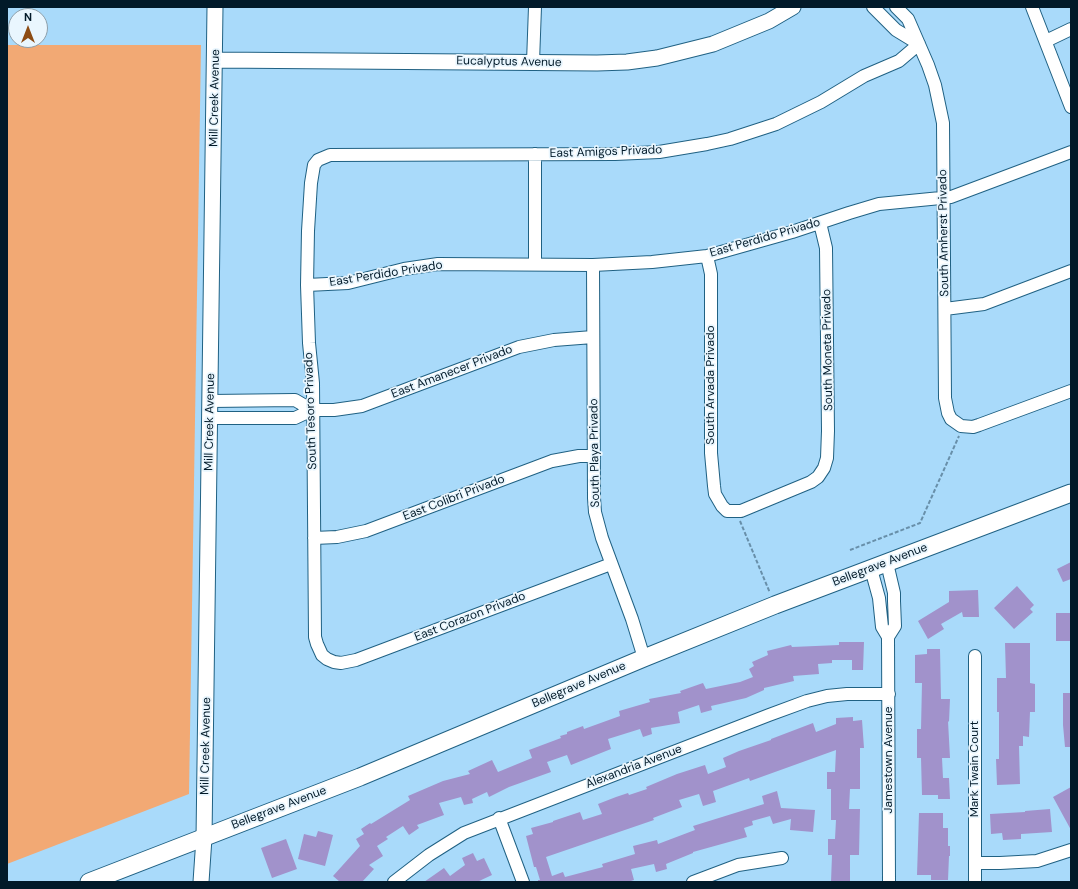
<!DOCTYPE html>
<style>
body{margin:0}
#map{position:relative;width:1078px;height:889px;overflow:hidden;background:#a9dafa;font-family:"DM Sans",sans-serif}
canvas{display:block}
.frame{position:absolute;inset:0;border:8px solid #021a29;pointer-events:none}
.north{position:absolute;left:8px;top:8px;width:40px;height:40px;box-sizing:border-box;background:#e9f6fe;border:1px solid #8d9ea9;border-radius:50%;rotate:0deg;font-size:11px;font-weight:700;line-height:16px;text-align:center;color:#021a29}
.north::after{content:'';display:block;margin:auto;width:14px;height:18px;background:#8c4c14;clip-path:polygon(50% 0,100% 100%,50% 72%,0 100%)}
</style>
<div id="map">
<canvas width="1078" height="889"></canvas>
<div class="frame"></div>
<div class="north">N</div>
</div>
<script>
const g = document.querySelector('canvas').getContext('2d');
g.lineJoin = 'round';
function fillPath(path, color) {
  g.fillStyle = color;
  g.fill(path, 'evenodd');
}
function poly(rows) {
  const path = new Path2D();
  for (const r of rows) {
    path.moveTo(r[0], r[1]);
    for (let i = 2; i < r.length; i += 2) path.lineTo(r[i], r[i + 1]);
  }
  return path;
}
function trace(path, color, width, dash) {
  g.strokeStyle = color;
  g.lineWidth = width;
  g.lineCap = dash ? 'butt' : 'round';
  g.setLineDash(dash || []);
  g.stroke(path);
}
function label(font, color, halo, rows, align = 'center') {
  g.font = font + ' "DM Sans",sans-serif';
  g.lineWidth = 3.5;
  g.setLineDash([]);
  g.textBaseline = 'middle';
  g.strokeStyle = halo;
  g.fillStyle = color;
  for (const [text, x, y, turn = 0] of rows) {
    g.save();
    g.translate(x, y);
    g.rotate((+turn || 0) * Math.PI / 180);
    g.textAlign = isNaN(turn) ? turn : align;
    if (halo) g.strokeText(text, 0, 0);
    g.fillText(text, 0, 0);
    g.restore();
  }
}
const green = poly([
 [7,45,201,45,189,794,7,864]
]);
const building = poly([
 [1071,562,1071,579,1063,582,1057,569],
 [1017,586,1034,605,1030,609,1033,612,1014,629,994,608],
 [978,590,979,617,963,617,962,612,941,624,944,629,928,639,918,621,949,602,949,591],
 [1056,613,1071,613,1071,641,1056,641],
 [839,642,864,642,863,670,852,670,852,660,832,660,832,663,818,664,819,674,793,676,794,681,764,688,764,690,746,698,711,706,712,710,701,713,699,705,678,712,680,723,651,728,652,734,643,737,640,729,608,739,611,749,571,765,567,755,547,762,551,772,509,787,489,797,487,792,472,799,473,803,464,805,461,797,439,803,444,815,417,825,419,828,409,835,403,826,386,837,388,839,377,846,383,856,369,865,374,869,362,882,340,882,333,876,360,846,356,839,364,834,361,829,370,823,371,824,410,800,408,796,443,781,470,774,468,771,492,760,498,772,532,758,529,750,561,738,560,736,567,734,567,732,583,726,584,729,620,716,619,711,650,702,649,699,681,693,680,691,703,683,706,689,740,682,753,677,749,669,754,666,752,662,768,655,767,651,791,645,792,647,839,645],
 [1005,643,1030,643,1030,683,1035,684,1035,712,1030,712,1029,737,1023,736,1023,746,1019,746,1020,784,997,785,996,759,999,759,999,712,997,712,997,678,1006,678],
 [927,649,940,649,941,699,950,699,949,722,948,721,950,758,942,758,943,778,949,778,950,799,938,799,938,795,922,795,921,758,917,758,917,729,921,729,922,683,915,683,915,655,927,654],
 [1063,693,1071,693,1071,747,1065,747,1063,725],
 [853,717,853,721,862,720,864,748,860,748,860,789,850,789,849,809,860,809,859,855,850,855,850,882,831,882,832,855,828,855,828,839,835,839,836,820,831,820,831,789,827,789,827,772,835,772,836,750,750,781,749,778,713,791,716,802,703,806,699,794,679,800,682,807,653,818,654,820,546,857,552,876,563,872,565,877,603,867,602,864,635,854,633,846,657,840,658,844,695,830,693,826,764,804,762,796,777,791,781,808,815,810,813,832,790,830,791,819,773,824,770,816,752,821,753,825,744,828,747,837,693,852,693,853,666,864,667,869,656,872,654,864,631,869,634,880,628,882,538,882,538,880,540,880,536,867,534,867,526,836,533,834,531,828,553,822,553,821,580,812,583,820,602,814,598,804,616,797,628,793,629,795,647,789,646,787,677,774,705,765,708,774,726,767,723,758,739,751,771,740,771,739,813,723,816,732,836,724,836,718],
 [1071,787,1071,830,1053,797],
 [1050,809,1052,832,1021,834,1021,839,1003,840,1002,833,991,834,990,814,1025,812,1025,811],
 [919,813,943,813,943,828,948,828,948,846,950,846,950,856,949,856,948,880,931,880,931,875,917,875],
 [318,831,333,835,325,866,298,859,304,834,316,837],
 [286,839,297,869,272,878,261,848],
 [473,853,477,861,484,858,492,875,477,882,424,882,444,868,450,876,465,865,462,858]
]);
const path = poly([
 [740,521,770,593],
 [850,550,920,523,959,436]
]);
const minor = poly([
 [873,7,896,30,919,44],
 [896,7,908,19,928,65,935,85,943,123,945,398,948,413,951,419,961,426,973,427,979,425,1071,391],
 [1032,7,1071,107],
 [1046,41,1071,29],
 [533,62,535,7],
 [707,256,711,274,711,453,714,486,715,494,722,506,727,511,741,511,811,482,818,477,824,468,827,458,828,431,826,248,820,223],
 [535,264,535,154],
 [593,265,594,498,595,512,602,538,632,619,644,658],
 [307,285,348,283,404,269,438,264,593,265,652,262,707,256,792,232,849,213,879,204,951,197,1071,152],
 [945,309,984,304,1071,271],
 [312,410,334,410,362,406,519,347,554,340,593,337],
 [210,418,295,418,312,410,295,400,211,401],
 [314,538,337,537,366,531,552,461,579,456,594,456],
 [887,563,894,593,894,601,895,626,888,637],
 [611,564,356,660,341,663,334,662,327,659,322,655,317,644,315,637,313,383,309,343,307,285,308,231,311,183,314,165,318,160,330,155,615,154,659,152,707,144,730,139,776,124,821,102,864,76,899,61,919,44],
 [871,569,879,598,882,627,888,637,889,882],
 [975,656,975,882],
 [499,818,523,882],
 [975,863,1000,863,1037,861,1071,850],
 [394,882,429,855,464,833,769,715,807,701,827,696,847,694,889,694],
 [693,882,738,865,782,858]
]);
const tertiary = poly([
 [215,60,597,63,627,62,657,58,713,44,769,21,793,7],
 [201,882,204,838,215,7]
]);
const secondary = poly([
 [89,882,360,777,644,658,775,605,1071,493]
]);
const streetNames = [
 ["Eucalyptus Avenue",509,62,1],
 ["Mill Creek Avenue",215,98,-89],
 ["East Amigos Privado",606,152,-2],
 ["South Amherst Privado",944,233,-91],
 ["East Perdido Privado",765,238,-16],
 ["East Perdido Privado",386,274,-9],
 ["South Moneta Privado",828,350,-91],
 ["East Amanecer Privado",452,372,-21],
 ["South Arvada Privado",711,385,-90],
 ["South Tesoro Privado",311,411,-92],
 ["Mill Creek Avenue",210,422,-89],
 ["South Playa Privado",595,453,-91],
 ["East Colibri Privado",454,498,-21],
 ["Bellegrave Avenue",880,565,-21],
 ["East Corazon Privado",470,617,-21],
 ["Bellegrave Avenue",579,685,-23],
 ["Mill Creek Avenue",206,746,-89],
 ["Jamestown Avenue",889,760,-90],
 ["Alexandria Avenue",634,767,-21],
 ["Mark Twain Court",975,769,-90],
 ["Bellegrave Avenue",279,808,-21]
];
fillPath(green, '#f2a974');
fillPath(building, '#a192cb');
trace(minor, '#206183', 14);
trace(tertiary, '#206183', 17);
trace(secondary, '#206183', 19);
trace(path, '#688fa9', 2, [4, 2]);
trace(minor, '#fff', 12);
trace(tertiary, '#fff', 15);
trace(secondary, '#fff', 17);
label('12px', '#021a29', '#e9f6fe', streetNames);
</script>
